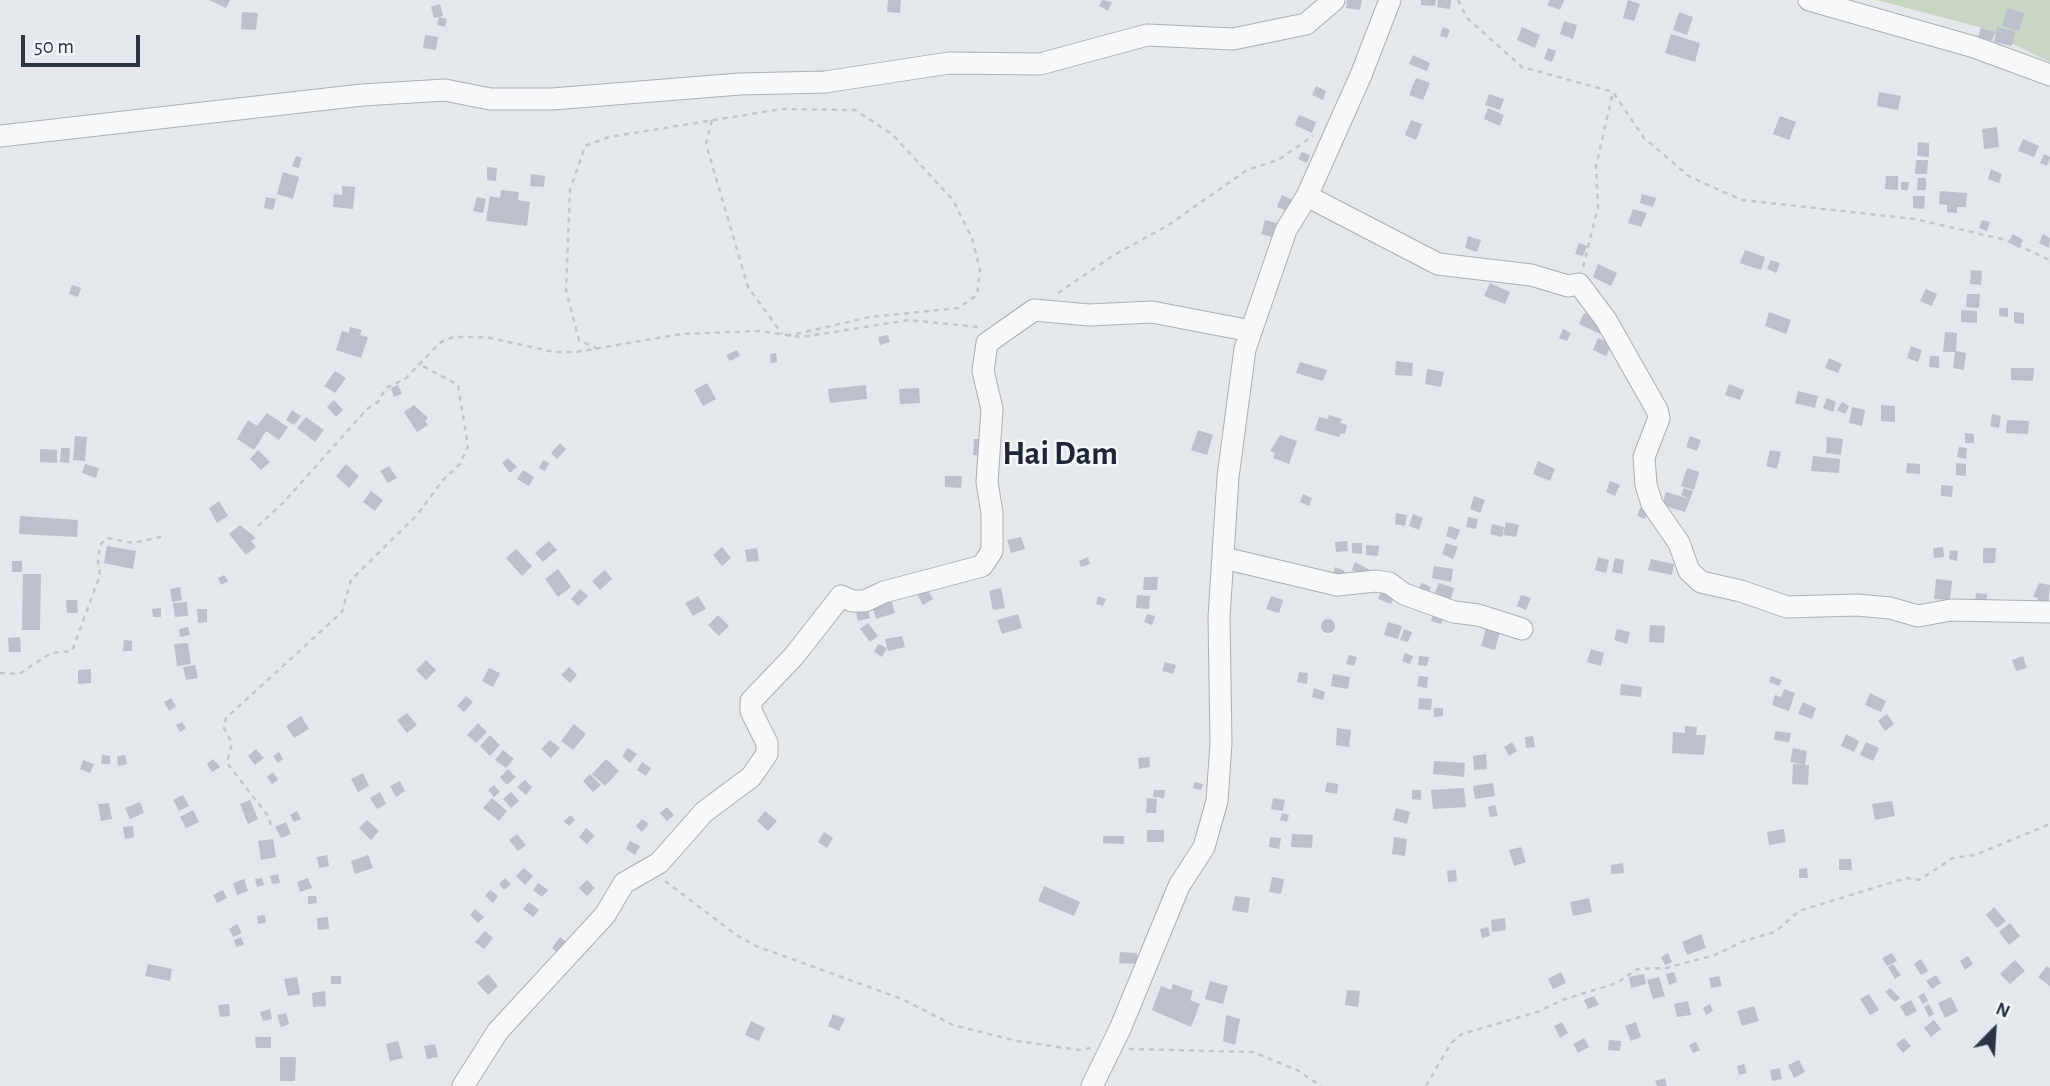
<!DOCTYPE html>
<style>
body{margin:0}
#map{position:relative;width:2050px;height:1086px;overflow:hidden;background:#e4e7ec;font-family:"Alegreya Sans",sans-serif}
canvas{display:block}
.north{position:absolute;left:1959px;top:995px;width:70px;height:70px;-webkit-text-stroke:5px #f4f6f9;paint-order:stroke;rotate:24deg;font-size:19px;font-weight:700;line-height:28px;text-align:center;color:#2b3445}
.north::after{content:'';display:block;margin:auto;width:24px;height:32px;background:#2b3445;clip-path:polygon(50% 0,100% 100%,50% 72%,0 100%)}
.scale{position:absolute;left:21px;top:35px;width:119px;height:32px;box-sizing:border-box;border:4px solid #2b3445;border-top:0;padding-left:9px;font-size:21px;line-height:24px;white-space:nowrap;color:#2b3445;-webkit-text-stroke:5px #f4f6f9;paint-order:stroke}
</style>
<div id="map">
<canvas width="2050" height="1086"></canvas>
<div class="north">N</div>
<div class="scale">50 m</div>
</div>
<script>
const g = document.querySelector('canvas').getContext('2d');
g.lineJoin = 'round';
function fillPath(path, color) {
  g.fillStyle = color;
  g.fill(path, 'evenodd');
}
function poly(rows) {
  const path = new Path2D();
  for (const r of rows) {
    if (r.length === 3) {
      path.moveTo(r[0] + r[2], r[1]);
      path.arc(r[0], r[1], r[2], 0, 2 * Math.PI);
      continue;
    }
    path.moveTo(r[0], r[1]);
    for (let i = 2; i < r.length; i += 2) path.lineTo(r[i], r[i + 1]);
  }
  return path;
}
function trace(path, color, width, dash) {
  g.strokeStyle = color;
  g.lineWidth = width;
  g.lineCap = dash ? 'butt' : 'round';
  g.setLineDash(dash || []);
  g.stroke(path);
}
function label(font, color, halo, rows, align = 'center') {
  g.font = font + ' "Alegreya Sans",sans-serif';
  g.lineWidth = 5;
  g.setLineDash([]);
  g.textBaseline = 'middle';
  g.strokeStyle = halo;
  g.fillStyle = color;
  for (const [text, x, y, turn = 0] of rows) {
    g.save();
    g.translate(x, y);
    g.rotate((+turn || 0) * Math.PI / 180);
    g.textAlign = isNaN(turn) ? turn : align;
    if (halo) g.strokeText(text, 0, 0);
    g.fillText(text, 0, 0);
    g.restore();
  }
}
const green = poly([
 [1877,0,2050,0,2050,62,1979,27]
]);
const building = poly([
 [209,0,230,0,226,8],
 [888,0,901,0,900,13,887,12],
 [1102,0,1112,2,1108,11,1099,6],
 [1347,0,1362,0,1360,10,1346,8],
 [1421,0,1436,0,1435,6,1421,5],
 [1438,0,1451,0,1450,9,1437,7],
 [1550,0,1564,0,1560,10,1547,5],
 [1628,0,1640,4,1634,21,1623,18],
 [440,4,443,16,439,17,447,19,445,27,437,25,439,17,434,18,431,7],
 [2007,8,2024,13,2019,31,2002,26],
 [242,12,258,13,256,30,241,29],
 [1679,12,1693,17,1687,35,1673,30],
 [1564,21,1577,25,1573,39,1560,34],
 [1443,27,1450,30,1447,38,1440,36],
 [1522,27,1540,35,1535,48,1517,40],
 [1997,27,2015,31,2012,46,1994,42],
 [1981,28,1995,32,1992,41,1978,37],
 [1671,34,1700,43,1695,62,1665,53],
 [425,35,438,37,436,50,423,48],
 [1548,48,1556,51,1552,62,1544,59],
 [1413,55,1430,63,1427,71,1409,64],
 [1416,78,1430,83,1423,100,1409,95],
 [1316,86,1326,91,1323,100,1312,95],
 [1879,92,1901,96,1898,110,1877,106],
 [1489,94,1504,99,1500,110,1485,105],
 [1488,108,1504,115,1500,126,1484,119],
 [1299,115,1316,122,1312,133,1295,125],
 [1780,116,1796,122,1789,140,1773,134],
 [1411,120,1422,124,1416,140,1405,135],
 [1997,127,1999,147,1984,149,1982,129],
 [2023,139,2039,146,2034,157,2018,151],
 [1918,142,1929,143,1929,157,1917,156],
 [1302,152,1310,155,1307,163,1298,159],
 [2044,154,2050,157,2047,166,2040,163],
 [296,156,302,158,299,168,292,166],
 [1916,160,1928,160,1927,174,1915,174],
 [487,167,497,168,496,181,487,180],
 [1991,169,2002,174,1999,183,1988,179],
 [283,172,299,177,293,199,277,194],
 [531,174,545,176,544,187,530,186],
 [1886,176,1898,176,1898,190,1885,189],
 [1918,178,1926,178,1926,190,1917,190],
 [1901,182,1909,182,1908,190,1901,190],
 [342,186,355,187,353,209,333,207,334,194,342,195],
 [501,190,519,192,518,200,530,202,527,226,486,221,490,196,500,198],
 [1940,191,1967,193,1966,207,1957,207,1957,213,1947,212,1947,205,1939,204],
 [1642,194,1656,198,1653,207,1640,203],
 [1282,195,1295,201,1290,212,1277,207],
 [1913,196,1925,196,1924,209,1913,208],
 [266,197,276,199,273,210,264,208],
 [477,197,486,199,483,213,473,211],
 [1633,209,1647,213,1641,227,1628,223],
 [1265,220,1280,224,1276,238,1261,234],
 [1982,220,1990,222,1987,231,1979,228],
 [2013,234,2023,240,2019,248,2008,242],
 [2043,234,2050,238,2049,248,2039,243],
 [1468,236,1481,240,1477,252,1465,248],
 [1579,243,1587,246,1583,256,1575,254],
 [1745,250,1765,257,1761,270,1740,263],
 [1771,260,1780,263,1776,273,1767,269],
 [1598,264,1617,273,1611,286,1593,277],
 [1971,270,1982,271,1981,285,1970,284],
 [1490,283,1510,292,1505,304,1484,296],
 [72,285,81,288,78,297,69,294],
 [1926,289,1937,294,1932,306,1920,301],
 [1967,294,1980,294,1979,308,1966,307],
 [1999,308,2008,308,2008,317,1999,316],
 [1961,310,1977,311,1977,323,1961,322],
 [1769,312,1791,320,1786,334,1765,326],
 [2014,312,2024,313,2024,324,2014,323],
 [1584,313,1605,323,1600,334,1579,324],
 [350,327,362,330,360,335,368,337,361,358,336,350,342,331,349,333],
 [1563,329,1571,333,1567,341,1559,338],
 [1945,332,1957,333,1956,351,1966,353,1964,370,1953,368,1955,352,1943,352],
 [888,335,890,342,880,345,878,337],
 [1598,338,1612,344,1606,356,1593,350],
 [1911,346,1922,350,1918,362,1907,358],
 [737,350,740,356,730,361,726,355],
 [776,353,777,362,771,363,770,354],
 [1930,356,1939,356,1939,368,1929,367],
 [1829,358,1842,364,1838,373,1825,368],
 [1396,361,1413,363,1412,376,1395,375],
 [1300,362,1327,370,1323,381,1296,373],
 [2011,368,2034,368,2033,381,2011,380],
 [1427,369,1444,372,1441,387,1425,384],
 [335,371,346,378,335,393,324,386],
 [707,383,716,399,703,406,694,390],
 [1729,384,1744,390,1740,400,1725,395],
 [398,385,402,394,394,397,391,388],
 [866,385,867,399,830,403,828,389],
 [919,388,920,403,900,404,899,389],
 [1798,391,1818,396,1815,408,1795,403],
 [1827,398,1836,402,1833,412,1823,408],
 [334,400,343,410,336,417,327,407],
 [1842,402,1849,406,1845,414,1837,410],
 [414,405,428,418,425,421,428,425,417,432,404,412],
 [1881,405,1895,406,1895,422,1881,421],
 [1852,407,1865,410,1862,426,1849,423],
 [292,410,301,416,294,425,286,420],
 [267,413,288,427,279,440,266,431,254,450,237,439,248,420,257,426],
 [1992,414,2001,416,1999,428,1990,426],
 [1329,415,1342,419,1340,423,1347,425,1345,434,1341,433,1339,437,1315,430,1319,417,1328,419],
 [306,417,324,430,315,442,297,428],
 [2007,420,2029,421,2028,434,2006,433],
 [1198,430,1213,435,1207,455,1191,450],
 [1965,433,1974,434,1974,443,1965,443],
 [1280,435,1297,441,1289,464,1273,458,1275,453,1270,451],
 [75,436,87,437,85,461,73,460],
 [1690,436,1701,440,1697,451,1686,447],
 [1827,437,1843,439,1841,455,1826,453],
 [974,439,987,439,986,456,973,455],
 [560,443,566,449,557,459,551,453],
 [1959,447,1967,448,1966,459,1957,457],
 [61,448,70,448,69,463,60,462],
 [40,449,57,450,57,463,40,462],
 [258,450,270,462,261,470,250,459],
 [1770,450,1781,452,1777,469,1766,466],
 [1813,456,1840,459,1839,473,1811,471],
 [508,458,517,467,510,473,502,463],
 [543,460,549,463,545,471,539,468],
 [1538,461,1555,469,1550,481,1533,474],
 [1907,463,1920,464,1920,474,1906,473],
 [1956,463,1966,464,1966,476,1956,475],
 [85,464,99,468,96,478,82,473],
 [346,464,359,476,349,488,336,476],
 [389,466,397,478,388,483,380,471],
 [1687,468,1699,472,1694,490,1681,486],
 [523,470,534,477,529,486,517,479],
 [945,476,962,476,961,488,945,487],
 [1610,481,1620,485,1615,496,1606,492],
 [1941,485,1953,486,1952,497,1941,496],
 [1684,488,1693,491,1690,499,1681,495],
 [371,491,383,500,375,511,363,502],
 [1666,492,1690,499,1685,512,1662,505],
 [1303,494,1312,498,1309,506,1300,502],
 [1474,496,1485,500,1480,513,1470,509],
 [219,501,228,516,217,523,209,508],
 [1640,508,1648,511,1645,519,1637,516],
 [1396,513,1407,515,1405,526,1395,524],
 [1413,514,1423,518,1419,530,1409,526],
 [20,516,78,520,77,537,19,534],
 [1468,517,1478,519,1476,529,1466,527],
 [1506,522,1519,525,1516,537,1503,535],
 [1492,524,1504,527,1502,537,1490,534],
 [240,525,256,538,251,541,256,547,246,555,229,534],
 [1449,526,1460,530,1456,540,1446,536],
 [1021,537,1025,549,1011,553,1007,540],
 [549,541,557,550,543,562,535,553],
 [1347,541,1348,551,1336,552,1335,542],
 [1352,543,1362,543,1362,554,1352,553],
 [1446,543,1458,547,1453,559,1442,554],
 [1366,545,1379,546,1378,556,1366,555],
 [107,546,136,551,133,569,104,563],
 [722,547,731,558,722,566,713,555],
 [1943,547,1944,557,1934,558,1933,548],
 [757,548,759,561,747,562,745,550],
 [1983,548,1996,548,1995,563,1983,563],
 [516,549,532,566,522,576,506,558],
 [1950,550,1958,551,1957,561,1949,559],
 [1088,557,1090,564,1081,567,1079,561],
 [1598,557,1609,560,1606,573,1595,570],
 [1615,558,1624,560,1622,574,1612,572],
 [1651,559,1674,564,1672,575,1648,570],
 [12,561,22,561,22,572,12,572],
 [1355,562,1370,570,1365,577,1352,570],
 [1434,566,1453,569,1451,582,1432,578],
 [1335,567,1345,571,1341,580,1332,577],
 [558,569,571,587,558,597,545,579],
 [605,570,612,579,600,590,592,581],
 [23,574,41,574,40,630,22,630],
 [224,575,228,581,221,585,218,578],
 [1144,577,1158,577,1157,590,1143,590],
 [1936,579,1952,581,1950,600,1934,599],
 [1421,583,1431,587,1428,597,1418,593],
 [1439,583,1454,588,1450,601,1434,595],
 [2039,583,2050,585,2048,606,2037,604,2038,598,2033,597],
 [1383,585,1397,591,1391,604,1378,599],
 [180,587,182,600,172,602,170,589],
 [1001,588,1005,608,993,610,989,591],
 [580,589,588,596,578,606,571,599],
 [927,589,933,599,923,605,917,594],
 [1976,593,1987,594,1986,604,1975,603],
 [1137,595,1150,596,1149,609,1136,608],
 [1521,595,1531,598,1526,610,1517,606],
 [698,596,706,609,693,616,685,603],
 [1098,596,1106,599,1103,606,1096,604],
 [1271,596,1283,600,1279,613,1266,609],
 [891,599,895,613,876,619,872,604],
 [66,600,77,600,78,613,67,613],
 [187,602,188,616,175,617,173,603],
 [867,604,870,618,858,621,855,607],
 [161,608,161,617,153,617,152,609],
 [197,609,207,609,207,622,198,623],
 [1434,612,1444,616,1441,624,1431,621],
 [1018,614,1022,628,1002,634,997,620],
 [1147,614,1155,616,1152,625,1144,622],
 [718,615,729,626,719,636,708,625],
 [1328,626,7],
 [1388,622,1402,626,1398,639,1384,635],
 [868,623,878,636,870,642,860,629],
 [1487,624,1501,628,1495,650,1481,646],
 [1650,625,1665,626,1664,643,1649,642],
 [188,627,190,635,180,637,179,629],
 [1404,629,1412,632,1408,642,1400,640],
 [1617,629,1630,632,1627,644,1614,640],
 [902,636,905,647,888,651,885,639],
 [20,637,21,652,9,652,8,638],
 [124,640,132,641,132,651,123,651],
 [188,643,191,664,177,666,174,644],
 [878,644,887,648,882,657,874,652],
 [1591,649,1604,653,1601,666,1587,662],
 [1405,653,1413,656,1410,664,1402,661],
 [1349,655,1357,657,1354,666,1346,664],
 [1419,656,1429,657,1427,666,1418,665],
 [2023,656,2027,668,2016,671,2012,660],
 [426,660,436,670,426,680,416,670],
 [1165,662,1176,665,1173,674,1162,671],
 [195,665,198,678,186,680,183,667],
 [569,667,577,675,570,683,561,675],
 [489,668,500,673,493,687,482,681],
 [91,669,91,683,78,684,78,670],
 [1299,672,1308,673,1307,684,1297,682],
 [1333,674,1350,677,1348,689,1331,686],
 [1419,676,1428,677,1427,688,1417,686],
 [1771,676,1782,680,1779,686,1769,682],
 [1621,684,1642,687,1641,697,1620,695],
 [1314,688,1325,692,1323,700,1312,697],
 [1784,689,1795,693,1789,711,1772,705,1775,695,1781,697],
 [1870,693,1886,701,1881,712,1865,705],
 [466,696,473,702,464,712,457,706],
 [171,698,176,706,169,711,164,702],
 [1419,698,1432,699,1431,710,1418,709],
 [1803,702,1816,708,1812,719,1798,714],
 [1434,708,1443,708,1443,716,1434,717],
 [407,713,417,725,407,733,397,720],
 [1887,714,1894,724,1885,731,1878,721],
 [301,716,309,729,294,738,286,726],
 [182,722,186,728,180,732,176,725],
 [478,723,487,732,476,743,467,735],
 [574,724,586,734,573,750,561,741],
 [1685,726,1697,727,1696,735,1706,735,1704,755,1672,753,1673,732,1685,733],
 [1337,728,1351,730,1349,747,1336,745],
 [1775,731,1791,733,1789,742,1774,740],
 [1846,734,1859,741,1854,752,1841,746],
 [490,735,500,745,490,756,480,746],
 [1533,736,1535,747,1526,748,1525,737],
 [550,740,560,748,551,758,541,749],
 [1512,742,1517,751,1509,756,1504,747],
 [1866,742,1879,748,1873,761,1860,755],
 [628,748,637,754,630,763,622,756],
 [1793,748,1807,751,1805,765,1790,762],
 [256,749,264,758,255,765,248,756],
 [503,750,514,759,506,768,495,760],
 [279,752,283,759,278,763,273,756],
 [1486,754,1487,769,1474,770,1473,756],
 [102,755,110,756,110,764,101,764],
 [125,755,127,764,118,766,117,756],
 [1149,757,1150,767,1139,769,1138,758],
 [213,759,220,767,212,772,207,764],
 [606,759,619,771,605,786,592,774],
 [83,760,94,764,90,773,80,769],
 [1434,761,1465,763,1464,777,1433,774],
 [642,762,651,768,646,776,637,770],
 [1793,764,1809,765,1808,785,1792,784],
 [508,769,516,777,507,785,500,777],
 [273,772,278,780,272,784,267,777],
 [363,773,369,786,358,792,351,779],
 [590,774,601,785,593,792,583,781],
 [525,780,532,787,526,795,517,787],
 [400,781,405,791,396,797,390,786],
 [1195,782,1203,784,1201,790,1193,788],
 [1327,782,1338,784,1337,794,1325,792],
 [1493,783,1495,796,1475,799,1473,786],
 [494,785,500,792,494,797,488,790],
 [1464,788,1466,807,1433,809,1431,790],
 [1154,790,1165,790,1164,798,1153,797],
 [1412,790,1421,790,1421,800,1412,799],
 [380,792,386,804,377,809,370,798],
 [511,792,519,801,511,808,503,799],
 [183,795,189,806,179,811,173,800],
 [492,798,507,811,499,821,483,808],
 [1147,798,1157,799,1156,813,1146,813],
 [1273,798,1285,800,1283,811,1271,809],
 [250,800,258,819,248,824,240,804],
 [1892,801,1895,816,1875,820,1872,804],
 [140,802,144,813,130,819,125,808],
 [109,803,112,819,101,821,98,804],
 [1495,805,1498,816,1490,817,1488,807],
 [667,807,674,815,667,821,660,813],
 [1396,808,1410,812,1407,824,1393,820],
 [193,810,199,822,186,828,180,817],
 [297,811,301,819,294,822,290,815],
 [765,811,777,821,768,831,757,821],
 [1282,813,1289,815,1287,822,1280,820],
 [571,815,575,820,569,826,564,821],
 [642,819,649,824,642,832,636,826],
 [367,820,379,831,371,840,359,828],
 [286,822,291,834,281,838,275,827],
 [133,826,134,837,125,839,123,827],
 [586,828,595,836,587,844,579,837],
 [1784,829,1786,842,1769,845,1767,832],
 [1147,830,1164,830,1164,842,1147,842],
 [824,832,833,838,827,848,818,842],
 [517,834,526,845,518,851,509,840],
 [1292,834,1313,835,1312,848,1291,847],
 [1103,836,1124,836,1124,844,1103,843],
 [1270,837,1281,838,1279,849,1269,847],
 [1394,837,1407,839,1405,856,1392,854],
 [273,839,276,857,261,860,258,841],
 [630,841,640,846,635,855,626,849],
 [1521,847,1526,862,1514,866,1509,850],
 [327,855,329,866,319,868,317,857],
 [368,855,373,868,355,874,351,861],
 [1839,859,1851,859,1852,870,1839,870],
 [1623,863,1624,873,1611,874,1611,865],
 [524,868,533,876,525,885,516,876],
 [1807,868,1808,878,1799,878,1799,869],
 [1456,870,1457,881,1448,882,1447,871],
 [278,874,280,883,272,884,270,876],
 [1272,877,1284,879,1281,894,1269,892],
 [262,878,264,885,257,887,255,879],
 [308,878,312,888,300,892,297,882],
 [505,878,511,884,504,890,499,884],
 [244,879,248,891,237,895,233,883],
 [587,880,595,888,587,896,579,888],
 [538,883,548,890,542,897,533,890],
 [1044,886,1080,902,1074,916,1038,901],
 [223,890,227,898,217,903,213,895],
 [490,890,498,896,493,903,485,896],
 [308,896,316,896,317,903,308,904],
 [1235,896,1250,898,1248,913,1232,910],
 [1589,898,1592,912,1573,916,1570,902],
 [529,902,539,910,533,917,523,909],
 [1994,907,2006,921,1997,928,1986,915],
 [475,909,484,917,478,923,470,915],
 [265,915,266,923,258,924,257,916],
 [328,917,329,929,318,930,317,918],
 [1505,918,1506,930,1492,932,1491,920],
 [2010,923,2020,936,2009,945,1999,932],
 [237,924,242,933,233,937,229,929],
 [1488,927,1490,936,1482,938,1480,929],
 [485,931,493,938,484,949,475,942],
 [1701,934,1706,948,1687,955,1682,942],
 [241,937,244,945,236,947,234,940],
 [560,937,570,945,562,956,552,948],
 [1120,952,1137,953,1137,964,1119,963],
 [1668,953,1672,962,1665,965,1661,957],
 [1892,953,1897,961,1887,966,1882,958],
 [1968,956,1973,964,1965,970,1960,961],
 [1921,959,1928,971,1921,975,1914,964],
 [2015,960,2025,971,2010,984,2000,974],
 [148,964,172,969,170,981,145,976],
 [1893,964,1901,975,1895,979,1888,967],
 [2047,966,2050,968,2050,986,2038,977],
 [1561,972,1566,983,1553,989,1548,979],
 [1674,972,1677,982,1669,985,1666,974],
 [488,974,498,986,488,995,477,983],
 [1644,974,1646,984,1631,988,1629,977],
 [1936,975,1941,983,1932,989,1926,981],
 [331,976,341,976,341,984,331,984],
 [1719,976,1722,986,1711,988,1709,978],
 [297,977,300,994,288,996,284,979],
 [1659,977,1665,996,1653,999,1647,980],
 [1210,981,1228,986,1223,1004,1205,999],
 [1173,984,1193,991,1190,1000,1200,1004,1191,1027,1152,1010,1161,986,1171,990],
 [1890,988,1900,998,1895,1002,1885,992],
 [1347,990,1360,991,1358,1007,1345,1005],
 [325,991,326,1006,313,1007,312,993],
 [1924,993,1928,1001,1923,1004,1918,996],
 [1869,994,1879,1010,1870,1015,1860,999],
 [1594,996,1599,1005,1588,1009,1584,1000],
 [1951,997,1958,1011,1945,1018,1938,1003],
 [1911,1000,1917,1011,1906,1017,1900,1006],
 [1688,1001,1691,1015,1677,1017,1674,1004],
 [229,1004,230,1016,220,1017,218,1005],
 [1710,1004,1713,1011,1706,1015,1703,1008],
 [1929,1004,1934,1014,1929,1017,1924,1007],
 [1754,1006,1759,1021,1742,1026,1737,1011],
 [270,1009,272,1019,263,1021,260,1012],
 [286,1013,289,1024,281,1027,277,1015],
 [833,1014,845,1019,839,1031,828,1026],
 [1226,1015,1240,1019,1235,1045,1223,1041],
 [1934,1020,1941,1029,1931,1037,1924,1028],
 [751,1021,765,1028,759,1041,745,1035],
 [1562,1022,1568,1033,1560,1038,1554,1026],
 [1636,1022,1641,1037,1631,1041,1625,1026],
 [255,1037,271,1037,271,1048,256,1048],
 [1584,1038,1589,1047,1578,1053,1573,1044],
 [1904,1038,1911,1046,1903,1053,1896,1044],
 [1609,1040,1621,1041,1620,1051,1608,1050],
 [398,1041,403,1058,390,1061,386,1044],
 [1696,1042,1700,1050,1693,1053,1689,1045],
 [435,1044,438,1057,427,1059,424,1046],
 [280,1057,296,1057,295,1081,280,1081],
 [1799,1060,1805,1072,1794,1078,1788,1065],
 [1744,1064,1747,1073,1739,1075,1737,1066],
 [1780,1068,1782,1079,1772,1081,1770,1070],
 [1665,1078,1667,1086,1657,1086,1655,1081]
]);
const path = poly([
 [1458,0,1467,18,1522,67,1613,92,1644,138,1690,177,1742,200,1915,219,2006,240,2050,260],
 [712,120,706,144,748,287,782,334],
 [1583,267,1598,207,1596,166,1613,92],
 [1058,293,1114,255,1167,226,1247,170,1278,160,1313,136],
 [598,349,579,340,566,290,570,190,585,146,609,137,782,109,855,110,892,134,953,200,972,238,980,270,977,295,958,308,870,317,787,336],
 [258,526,284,502,367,409,378,402,386,388,405,379,441,342,453,337,486,337,554,352,576,352,681,334,759,331,802,337,909,320,979,327],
 [0,673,19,674,51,653,72,651,100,575,98,561,100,545,107,538,133,543,165,536],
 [271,825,268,816,227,763,232,743,224,728,226,718,342,612,351,580,417,515,443,480,460,464,468,446,458,385,421,365],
 [665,881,735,934,756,946,902,999,953,1025,1017,1041,1079,1050,1091,1048],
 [1129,1049,1253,1052,1297,1070,1321,1086],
 [1426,1086,1451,1043,1462,1034,1537,1012,1565,999,1617,983,1637,969,1666,968,1715,955,1744,941,1775,932,1799,911,1906,878,1919,880,1953,858,1975,855,2050,824]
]);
const minor = poly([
 [1809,0,1974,47,2050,75],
 [0,136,362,95,445,90,490,99,552,99,740,84,825,82,949,63,1040,64,1147,35,1233,39,1306,24,1334,0],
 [1307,196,1438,264,1531,275,1568,286,1579,284,1606,320,1657,410,1659,418,1644,457,1646,485,1652,504,1679,543,1689,571,1701,582,1741,591,1787,607,1857,605,1890,608,1918,616,1951,610,2050,612],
 [1224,558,1337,585,1376,581,1389,583,1404,594,1454,612,1478,615,1522,629],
 [463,1086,498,1031,605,915,624,883,659,863,704,812,751,777,767,754,767,743,751,711,751,701,794,656,841,596,852,601,865,601,884,592,982,566,992,551,992,513,987,482,992,409,983,371,987,343,1034,310,1089,315,1152,312,1251,331],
 [1092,1086,1120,1029,1179,886,1204,847,1217,801,1221,743,1219,617,1228,477,1245,349,1286,230,1307,196,1361,75,1390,0]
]);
const districtNames = [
 ["Hai Dam",1060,454]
];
fillPath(green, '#c9d6c5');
fillPath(building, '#bbc0ca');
trace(minor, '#a9aeb7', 23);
trace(path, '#c2c5cb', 2.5, [5, 5]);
trace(minor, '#f7f8fa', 21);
label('bold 33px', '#1d2536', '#f4f6f9', districtNames);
</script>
